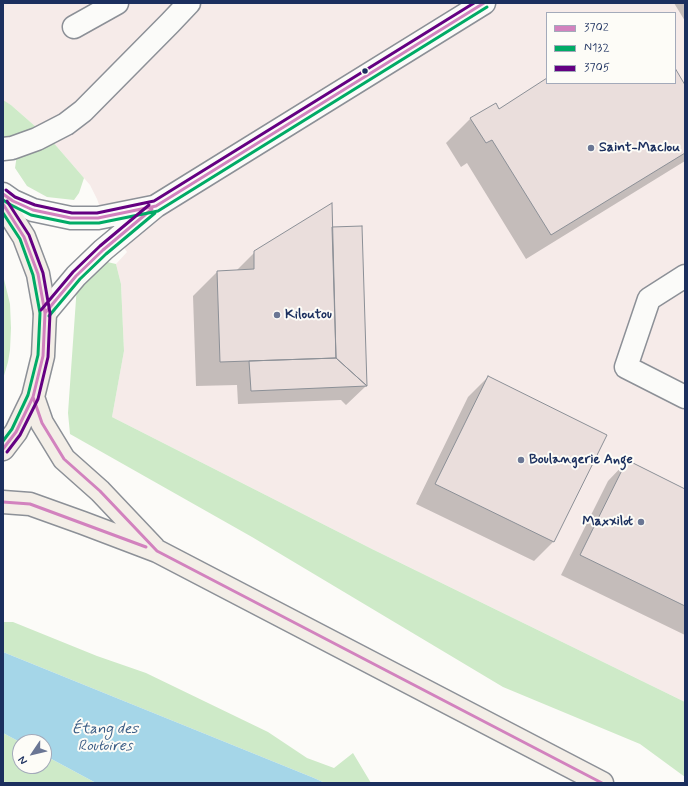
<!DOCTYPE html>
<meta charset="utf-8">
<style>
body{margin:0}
#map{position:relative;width:688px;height:786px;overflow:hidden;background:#fcfbf8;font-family:Mynerve,sans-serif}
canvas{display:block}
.frame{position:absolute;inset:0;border:4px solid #1b2f5e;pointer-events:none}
.legend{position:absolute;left:546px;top:12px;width:130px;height:72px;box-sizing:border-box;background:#fdfcf7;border:1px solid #a3aaba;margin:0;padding:5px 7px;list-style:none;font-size:12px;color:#1b2f5e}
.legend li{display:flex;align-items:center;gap:8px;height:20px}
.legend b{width:20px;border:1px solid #a3aaba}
.north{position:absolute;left:12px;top:734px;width:40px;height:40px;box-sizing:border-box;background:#fdfcf7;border:1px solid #a3aaba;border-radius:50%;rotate:235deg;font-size:11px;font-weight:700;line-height:16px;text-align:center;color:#1b2f5e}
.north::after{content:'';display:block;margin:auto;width:14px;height:18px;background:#6a7694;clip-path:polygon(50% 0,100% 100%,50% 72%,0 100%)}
</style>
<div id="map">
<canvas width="688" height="786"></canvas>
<div class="frame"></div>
<ul class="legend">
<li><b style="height:5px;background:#d282be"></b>3702</li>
<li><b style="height:5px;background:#00ab66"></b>N132</li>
<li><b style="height:5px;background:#640082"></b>3705</li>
</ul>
<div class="north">N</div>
</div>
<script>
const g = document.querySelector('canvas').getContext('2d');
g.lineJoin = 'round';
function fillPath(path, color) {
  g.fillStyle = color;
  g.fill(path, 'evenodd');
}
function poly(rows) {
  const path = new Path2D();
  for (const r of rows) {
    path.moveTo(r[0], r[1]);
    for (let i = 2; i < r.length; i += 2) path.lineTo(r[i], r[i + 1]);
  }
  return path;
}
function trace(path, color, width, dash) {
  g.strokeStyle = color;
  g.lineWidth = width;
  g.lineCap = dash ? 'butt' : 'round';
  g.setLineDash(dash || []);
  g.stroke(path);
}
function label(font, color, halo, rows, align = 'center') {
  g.font = font + ' Mynerve,sans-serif';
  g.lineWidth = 4;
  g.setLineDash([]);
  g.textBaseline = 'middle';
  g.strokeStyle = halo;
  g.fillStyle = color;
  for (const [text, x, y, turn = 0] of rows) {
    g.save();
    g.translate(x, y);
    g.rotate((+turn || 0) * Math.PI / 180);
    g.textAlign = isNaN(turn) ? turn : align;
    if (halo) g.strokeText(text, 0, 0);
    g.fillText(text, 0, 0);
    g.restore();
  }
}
const built = poly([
 [3,3,685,3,685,702,372,549,112,417,124,351,121,284,116,264,127,252,105,221,97,199,90,185,52,141,11,105,3,101],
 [547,13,675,13,675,83,547,83]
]);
const green = poly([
 [3,100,11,105,52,141,84,178,79,193,74,200,47,197,27,186,15,168,18,148,3,141],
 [103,261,116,264,121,284,124,351,112,417,372,549,685,702,685,777,640,744,503,687,252,537,70,434,68,413,77,285],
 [3,275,10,304,11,328,10,350,8,362,3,379],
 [3,622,13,622,97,656,146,673,268,732,307,758,334,768,353,753,371,783,325,783,314,778,3,652],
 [3,733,20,742,20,766,44,766,44,755,96,783,3,783]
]);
const water = poly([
 [3,652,314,778,325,783,96,783,44,755,44,742,20,742,3,733]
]);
const shadow = poly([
 [674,3,685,3,685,21],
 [675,70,685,87,685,161,526,259,467,163,461,167,446,143,471,118,498,110,547,79,547,83,675,83],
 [331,228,366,386,346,405,341,400,238,404,237,385,196,386,193,296,217,272,236,271,255,252],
 [488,377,606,436,553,542,534,561,416,504,468,397],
 [627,461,685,490,685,635,561,575,608,481]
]);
const building = poly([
 [675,68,685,85,685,153,551,235,492,140,486,143,470,118,496,103,499,109,547,78,547,83,675,83,675,68],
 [332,203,336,358,220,362,217,271,254,269,254,251,332,203],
 [362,226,367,386,336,358,332,227,362,226],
 [336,358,367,386,251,391,249,361,336,358],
 [488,376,607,435,554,542,435,484,488,376],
 [627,460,685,489,685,606,580,555,627,460]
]);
const minor = poly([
 [74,27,117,3],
 [3,149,12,148,37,139,66,124,83,111,170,23,189,3],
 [3,194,13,201,33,210,71,218,98,218,153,207],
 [685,276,649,299,626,367,685,397],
 [45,313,76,276,103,250,156,206,484,3]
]);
const major = poly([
 [3,204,24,237,38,274,45,313,43,356,33,397,16,432,3,449],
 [33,397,42,423,64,459,100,491,154,548],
 [3,502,30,504,83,523,157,551,602,783]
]);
const bus1 = poly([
 [3,194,13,201,33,210,71,218,98,218,156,206,484,3],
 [3,204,24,237,38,274,45,313,43,356,33,397,16,432,3,449],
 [45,313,76,276,103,250,152,209],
 [33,397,42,423,64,459,100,491,157,551,602,783],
 [3,502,30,504,146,547]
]);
const bus2 = poly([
 [3,200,11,205,31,215,70,223,99,223,158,211,487,7],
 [3,213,20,239,33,275,40,313,38,355,28,395,12,429,3,441],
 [49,316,80,279,106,254,155,213]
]);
const bus3 = poly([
 [6,190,15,197,35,205,72,213,97,213,154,201,474,3],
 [41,310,73,272,100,246,149,205],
 [7,452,20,435,38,399,48,357,50,313,43,273,29,235,7,201]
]);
const markers = [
 [365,71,3.5,"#1b2f5e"],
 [591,148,4,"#6a7694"],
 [277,315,4,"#6a7694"],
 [521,460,4,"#6a7694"],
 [641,522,4,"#6a7694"]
];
const poiNames = [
 ["Saint-Maclou",599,148],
 ["Kiloutou",285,315],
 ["Boulangerie Ange",529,460],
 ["Maxxilot",633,522,"right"]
];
const waterNames = [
 ["Étang des",105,730],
 ["Routoires",105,747]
];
fillPath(built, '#f6ebe9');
fillPath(green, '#ceeac8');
fillPath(water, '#a5d6e8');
fillPath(shadow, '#0003');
fillPath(building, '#eadedc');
trace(building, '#8c9097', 1);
trace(minor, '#8c9097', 25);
trace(major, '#8c9097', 25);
trace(minor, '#fbfbf9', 22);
trace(major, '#f3eee7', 22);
trace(bus1, '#d282be', 3);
trace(bus2, '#00ab66', 3);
trace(bus3, '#640082', 3);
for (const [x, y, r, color] of markers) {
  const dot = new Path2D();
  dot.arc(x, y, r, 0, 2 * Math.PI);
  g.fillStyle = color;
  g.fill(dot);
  trace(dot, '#fdfcf7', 1.5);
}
label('bold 14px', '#1b2f5e', '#fdfcf7', poiNames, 'left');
label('italic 15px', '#395c85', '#fdfcf7', waterNames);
</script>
